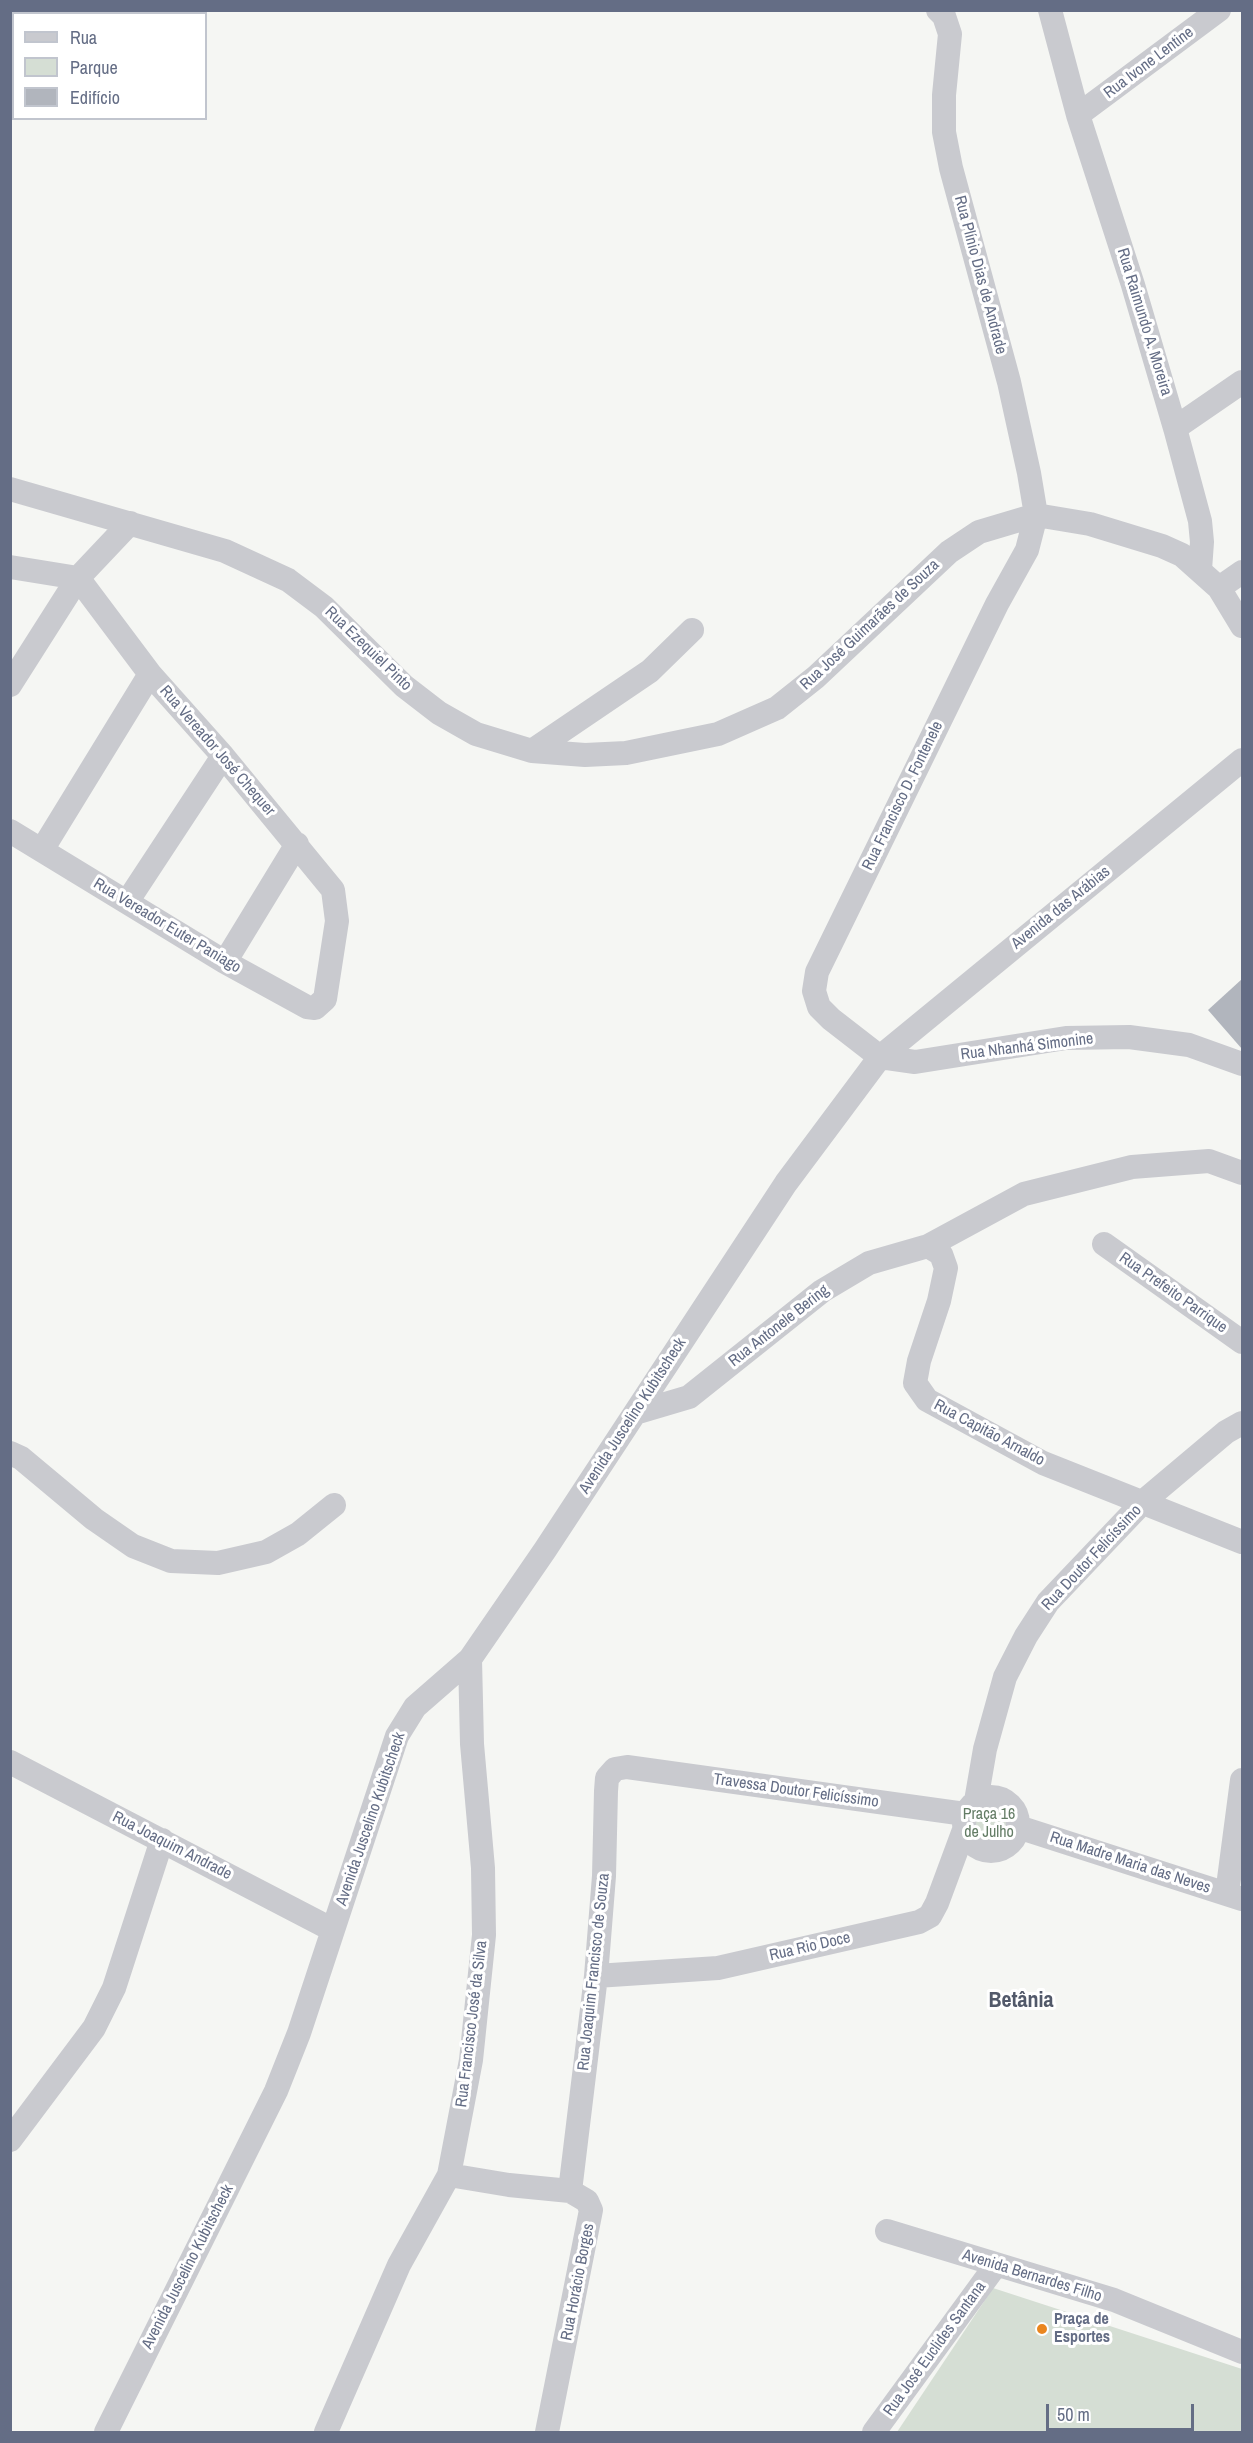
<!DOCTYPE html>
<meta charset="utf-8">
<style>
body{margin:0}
#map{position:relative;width:1253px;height:2443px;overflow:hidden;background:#f5f6f3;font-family:"Archivo Narrow",sans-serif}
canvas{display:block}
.frame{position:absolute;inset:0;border:12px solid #646d85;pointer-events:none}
.legend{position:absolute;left:12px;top:12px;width:195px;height:108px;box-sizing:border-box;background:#fff;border:2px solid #c1c5ce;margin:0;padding:8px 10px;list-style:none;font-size:18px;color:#646d85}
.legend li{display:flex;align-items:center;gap:12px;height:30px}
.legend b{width:30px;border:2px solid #c1c5ce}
.scale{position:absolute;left:1046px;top:2404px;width:148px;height:27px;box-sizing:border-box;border:3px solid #646d85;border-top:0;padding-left:8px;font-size:18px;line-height:21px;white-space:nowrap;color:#646d85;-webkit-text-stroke:4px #fff;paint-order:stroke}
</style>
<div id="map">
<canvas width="1253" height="2443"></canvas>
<div class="frame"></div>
<ul class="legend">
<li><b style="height:8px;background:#c9cacf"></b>Rua</li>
<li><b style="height:16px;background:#d5ded4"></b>Parque</li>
<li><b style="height:16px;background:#b1b5bd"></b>Edifício</li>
</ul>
<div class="scale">50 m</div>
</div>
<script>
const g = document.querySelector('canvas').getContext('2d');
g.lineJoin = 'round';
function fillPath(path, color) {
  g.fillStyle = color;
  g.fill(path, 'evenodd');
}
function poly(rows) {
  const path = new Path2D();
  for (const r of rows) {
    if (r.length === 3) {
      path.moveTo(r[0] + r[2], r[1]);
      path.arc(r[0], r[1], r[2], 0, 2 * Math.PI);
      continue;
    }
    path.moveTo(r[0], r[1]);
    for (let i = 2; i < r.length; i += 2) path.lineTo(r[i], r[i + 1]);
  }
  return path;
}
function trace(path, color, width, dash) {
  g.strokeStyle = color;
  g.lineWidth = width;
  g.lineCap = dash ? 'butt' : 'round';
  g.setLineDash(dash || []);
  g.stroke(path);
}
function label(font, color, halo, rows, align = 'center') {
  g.font = font + ' "Archivo Narrow",sans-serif';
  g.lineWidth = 6;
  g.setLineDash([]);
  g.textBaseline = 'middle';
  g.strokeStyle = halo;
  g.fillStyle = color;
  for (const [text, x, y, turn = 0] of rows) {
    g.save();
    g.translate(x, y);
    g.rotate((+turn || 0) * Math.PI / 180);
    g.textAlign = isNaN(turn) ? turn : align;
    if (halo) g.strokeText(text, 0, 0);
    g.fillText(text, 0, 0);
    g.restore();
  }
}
const green = poly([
 [989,1801,1003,1806,1008,1811,1014,1820,1015,1832,1002,1843,988,1847,974,1842,969,1835,969,1813,981,1802],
 [993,2288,1242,2369,1242,2432,897,2432]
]);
const building = poly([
 [1242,979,1242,1049,1208,1010]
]);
const minor = poly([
 [135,10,135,14],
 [938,10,944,16,950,34,944,95,944,132,951,168,1009,382,1029,473,1036,515,1027,550,997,604,817,972,814,991,819,1007,831,1019,880,1057,915,1062,1066,1038,1129,1037,1189,1045,1242,1064],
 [1050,10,1078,115,1133,285,1175,428,1200,521,1202,542,1200,570],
 [1078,115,1219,10],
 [1175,428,1242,382],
 [10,489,225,551,288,580,324,607,404,686,439,713,476,734,532,751,585,755,626,753,718,734,777,708,816,677,949,552,979,532,1036,515,1090,524,1162,546,1182,555,1219,588,1242,626],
 [10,567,78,578,150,674,223,756,333,890,337,921,325,999,315,1008,307,1007,225,962,10,831],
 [1219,588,1242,572],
 [10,685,78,578,130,523],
 [532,751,650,671,692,630],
 [42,850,150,674],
 [127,902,223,756],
 [225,962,297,844],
 [1104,1244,1242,1342],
 [928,1246,941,1254,946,1268,939,1301,919,1361,915,1383,927,1400,1043,1463,1242,1542],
 [635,1413,689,1397,822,1291,869,1263,928,1246,1024,1194,1132,1167,1209,1161,1242,1173],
 [10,1453,21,1458,94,1519,133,1546,171,1561,218,1563,266,1552,298,1534,334,1505],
 [10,1762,333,1930],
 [991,1824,27],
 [976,1801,985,1749,1005,1677,1026,1636,1048,1602,1144,1501,1226,1432,1242,1423],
 [1018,1827,1242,1899],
 [1227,1894,1242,1780],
 [596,1976,718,1968,919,1922,930,1916,937,1903,964,1830],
 [10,2140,94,2028,114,1988,162,1840],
 [449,2175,509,2185,570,2191,587,2201,591,2210,547,2432],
 [570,2191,596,1976,604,1876,606,1791,607,1778,615,1769,627,1767,965,1814],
 [887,2231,1114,2300,1242,2352],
 [106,2432,276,2091,299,2033,397,1736,415,1707,470,1659,545,1550,786,1183,880,1057,1242,760],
 [326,2432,399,2265,449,2175,471,2060,484,1935,483,1868,472,1744,470,1659],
 [874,2432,996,2265]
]);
const markers = [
 [1042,2329,6,"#ea861f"]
];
const streetNames = [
 ["Rua Ivone Lentine",1149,63,-37],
 ["Rua Plínio Dias de Andrade",980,275,75],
 ["Rua Raimundo A. Moreira",1144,322,73],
 ["Rua José Guimarães de Souza",870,625,-43],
 ["Rua Ezequiel Pinto",368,649,44],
 ["Rua Vereador José Chequer",217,751,49],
 ["Rua Francisco D. Fontenele",903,796,-64],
 ["Avenida das Arábias",1061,908,-39],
 ["Rua Vereador Euter Paniago",167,926,31],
 ["Rua Nhanhá Simonine",1027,1047,-7],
 ["Rua Prefeito Parrique",1173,1293,35],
 ["Rua Antonele Bering",779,1326,-38],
 ["Avenida Juscelino Kubitscheck",633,1416,-57],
 ["Rua Capitão Arnaldo",989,1433,28],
 ["Rua Doutor Felicíssimo",1092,1558,-47],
 ["Travessa Doutor Felicíssimo",796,1791,8],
 ["Avenida Juscelino Kubitscheck",371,1819,-71],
 ["Rua Joaquim Andrade",172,1846,27],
 ["Rua Madre Maria das Neves",1130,1863,18],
 ["Rua Rio Doce",810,1947,-13],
 ["Rua Joaquim Francisco de Souza",594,1972,-84],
 ["Rua Francisco José da Silva",472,2024,-83],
 ["Avenida Juscelino Kubitscheck",188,2267,-63],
 ["Avenida Bernardes Filho",1032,2276,17],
 ["Rua Horácio Borges",578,2282,-79],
 ["Rua José Euclides Santana",935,2349,-54]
];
const parkNames = [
 ["Praça 16",989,1815],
 ["de Julho",989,1833]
];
const poiNames = [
 ["Praça de",1054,2320],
 ["Esportes",1054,2338]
];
const districtNames = [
 ["Betânia",1021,2001]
];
fillPath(green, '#d5ded4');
fillPath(building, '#b1b5bd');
trace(minor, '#c9cacf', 24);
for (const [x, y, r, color] of markers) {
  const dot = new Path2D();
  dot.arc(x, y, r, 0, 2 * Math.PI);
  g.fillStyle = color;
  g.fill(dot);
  trace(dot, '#fff', 2);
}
label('16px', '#646d85', '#fff', streetNames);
label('16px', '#637c65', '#fff', parkNames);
label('bold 16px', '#646d85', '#fff', poiNames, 'left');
label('bold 22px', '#52596a', '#fff', districtNames);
</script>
